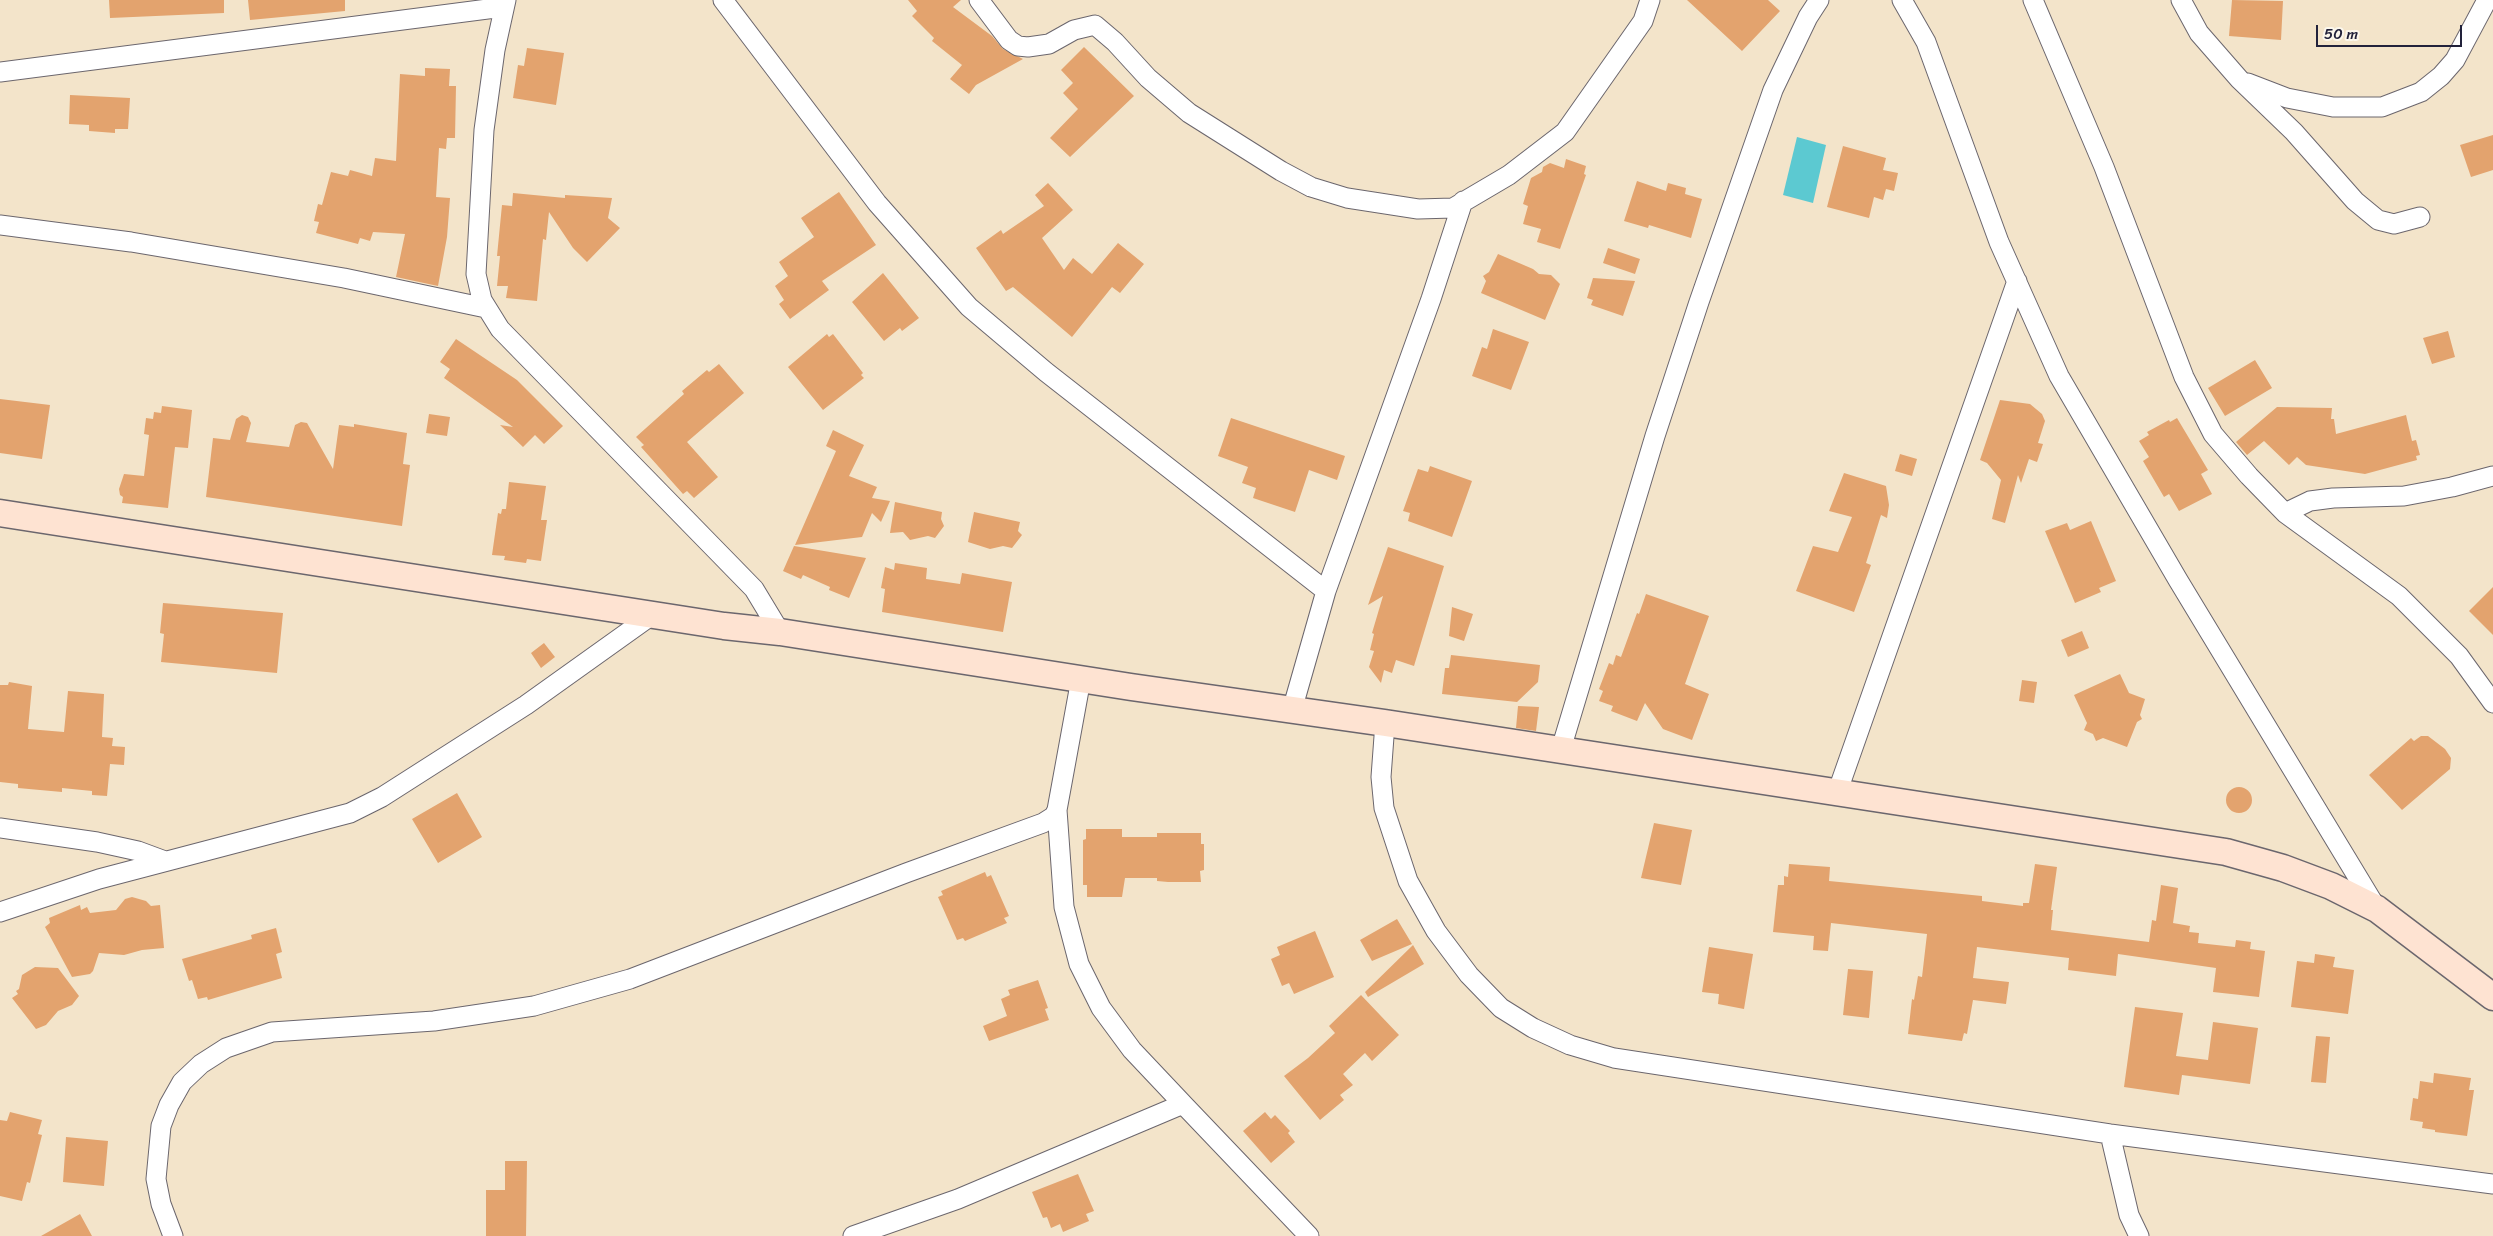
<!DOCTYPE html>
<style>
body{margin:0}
#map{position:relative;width:2493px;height:1236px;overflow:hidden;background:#f3e4ca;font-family:Sriracha,sans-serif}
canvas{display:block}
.scale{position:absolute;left:2316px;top:25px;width:146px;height:22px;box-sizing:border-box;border:2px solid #22223b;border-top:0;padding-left:6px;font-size:15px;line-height:18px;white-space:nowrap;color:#22223b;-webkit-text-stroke:4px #fbf7ec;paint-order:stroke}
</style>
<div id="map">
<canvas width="2493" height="1236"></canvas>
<div class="scale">50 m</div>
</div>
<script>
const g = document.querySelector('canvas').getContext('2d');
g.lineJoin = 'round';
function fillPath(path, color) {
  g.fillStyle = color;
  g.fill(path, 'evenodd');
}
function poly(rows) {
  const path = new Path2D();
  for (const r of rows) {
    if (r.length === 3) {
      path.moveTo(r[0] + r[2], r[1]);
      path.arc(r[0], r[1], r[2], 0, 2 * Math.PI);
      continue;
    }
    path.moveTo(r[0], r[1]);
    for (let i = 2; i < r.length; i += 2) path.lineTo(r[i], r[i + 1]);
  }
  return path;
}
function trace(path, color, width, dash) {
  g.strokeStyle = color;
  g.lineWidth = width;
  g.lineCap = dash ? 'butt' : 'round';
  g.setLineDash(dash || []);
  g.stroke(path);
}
const water = poly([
 [1797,137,1826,145,1813,203,1783,195]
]);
const building = poly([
 [109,0,224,0,224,13,110,18],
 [248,0,345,0,345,11,250,20],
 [908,0,961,0,953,7,992,36,1003,49,1023,59,976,85,969,94,950,79,962,65,932,41,934,38,912,16,917,11],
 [1687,0,1768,0,1780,11,1742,51],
 [2232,0,2283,1,2281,40,2229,36],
 [1084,47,1134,96,1070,157,1050,138,1078,109,1063,93,1073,83,1061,70],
 [527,48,564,53,556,105,513,98,518,65,524,66],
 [425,68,450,69,449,86,456,86,455,138,447,138,446,149,439,148,436,197,450,198,447,237,438,286,396,277,405,234,373,232,370,241,360,238,358,244,316,233,319,222,314,221,318,204,322,205,331,172,348,176,350,170,372,176,375,158,396,161,400,74,425,76],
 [70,95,130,98,128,129,115,129,115,133,89,131,89,125,69,124],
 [2493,135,2493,170,2471,177,2460,145],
 [1843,146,1886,158,1883,170,1898,173,1894,191,1886,189,1883,200,1874,197,1869,218,1827,207],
 [1566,159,1586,166,1584,174,1586,175,1560,249,1537,242,1541,229,1523,224,1528,206,1523,204,1531,178,1542,172,1543,167,1550,163,1564,168],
 [1637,181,1666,191,1668,183,1686,188,1685,194,1702,199,1691,238,1649,225,1648,228,1624,221],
 [1048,183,1073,210,1042,238,1064,270,1073,258,1092,274,1118,243,1144,264,1120,293,1112,287,1072,337,1013,287,1006,291,976,248,1001,230,1003,234,1044,206,1035,195],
 [839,192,876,245,822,281,829,290,790,319,779,304,784,300,775,286,788,276,779,262,814,237,801,218],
 [513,193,565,198,565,195,612,198,608,218,620,228,587,262,573,248,549,212,546,240,543,239,537,301,506,298,508,286,497,286,500,256,497,256,502,205,512,206],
 [1608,248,1640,259,1635,274,1603,263],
 [1498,254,1533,269,1539,274,1551,275,1560,284,1545,320,1481,293,1486,281,1483,276,1489,272],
 [883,273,919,318,902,331,900,328,884,341,852,302],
 [1593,278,1635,281,1623,316,1591,305,1593,300,1587,298],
 [1493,329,1529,342,1511,390,1472,376,1482,347,1487,349],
 [2448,331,2455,357,2432,364,2423,338],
 [827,334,829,337,833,334,863,373,861,375,864,378,823,410,788,367],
 [456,339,517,380,563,426,544,444,535,435,523,447,500,425,513,427,444,378,450,369,440,362],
 [2255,360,2272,388,2225,416,2208,388],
 [719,364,744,393,687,442,718,477,694,498,687,491,683,494,641,447,644,445,636,437,684,394,682,391,707,370,709,372],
 [0,399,50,405,42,459,0,453],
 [2000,400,2030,404,2042,414,2045,421,2038,443,2043,444,2037,462,2029,459,2021,483,2018,475,2005,523,1992,519,2001,480,1987,463,1980,460],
 [162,406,192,410,188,448,175,447,168,508,122,503,123,497,120,495,119,489,124,474,144,476,149,435,144,434,146,418,153,419,154,412,161,413],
 [2277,407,2332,408,2331,419,2334,419,2336,434,2406,415,2412,441,2416,440,2420,455,2416,456,2417,460,2365,474,2306,465,2297,457,2289,465,2264,441,2247,455,2236,442],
 [429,414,450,417,447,436,426,433],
 [242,415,248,417,251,423,246,442,289,447,295,425,301,422,307,423,333,469,339,425,354,427,354,424,407,433,403,464,410,465,402,526,206,497,213,438,230,440,236,419],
 [1231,418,1345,456,1337,480,1309,470,1295,512,1253,498,1256,488,1242,483,1248,467,1218,456],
 [2177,418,2208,470,2201,474,2212,494,2179,511,2169,494,2164,497,2143,461,2149,457,2139,441,2149,435,2147,432,2169,420,2170,422],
 [833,430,864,445,849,476,877,487,872,498,890,501,881,522,872,513,862,537,795,545,836,451,826,446],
 [1900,454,1917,459,1912,476,1895,471],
 [1430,466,1472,481,1452,537,1408,521,1410,513,1403,511,1418,469,1428,472],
 [1844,473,1886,486,1889,505,1887,518,1881,515,1866,563,1871,565,1854,612,1796,591,1813,546,1838,552,1852,517,1829,511],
 [509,482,546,486,541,520,547,520,541,561,527,559,526,563,504,560,505,556,492,555,498,513,501,514,502,509,506,509],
 [895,502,942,512,941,519,944,526,935,538,928,536,910,540,903,532,890,533],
 [974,512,1020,522,1018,531,1022,535,1012,548,1003,546,990,549,968,542],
 [2091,521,2116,581,2099,588,2101,592,2075,603,2045,531,2067,523,2070,530],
 [794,546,866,558,849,598,829,590,830,587,803,575,801,579,783,571],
 [1388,547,1444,566,1414,666,1396,660,1392,673,1384,670,1381,683,1369,667,1374,651,1370,650,1374,634,1372,633,1383,596,1368,605],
 [895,563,927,568,926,579,960,584,962,573,1012,582,1003,632,882,612,885,589,881,588,885,567,894,570],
 [2493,587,2493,635,2469,611],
 [1646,594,1709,616,1685,684,1709,694,1692,740,1663,729,1645,703,1637,721,1611,711,1613,706,1599,701,1603,691,1599,689,1609,663,1613,665,1616,655,1621,657,1637,613,1639,614],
 [163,603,283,613,277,673,161,662,164,634,160,633],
 [1452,607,1473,614,1464,641,1449,636],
 [2082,631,2089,648,2068,657,2061,640],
 [544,643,555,657,541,668,531,653],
 [1451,655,1540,665,1538,682,1517,702,1442,694,1445,668,1449,668],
 [2120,674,2129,693,2145,699,2140,715,2142,719,2137,722,2127,747,2103,738,2096,741,2093,734,2084,730,2087,723,2074,695],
 [2022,680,2037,682,2034,703,2019,701],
 [9,682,32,686,28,729,64,732,68,691,104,694,102,737,113,738,112,746,125,747,124,765,110,764,107,796,92,795,92,791,62,788,62,792,18,788,18,784,0,782,0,685,8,685],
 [1518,706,1539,707,1536,731,1516,728],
 [2421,736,2428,736,2445,749,2451,758,2450,769,2402,810,2369,775,2411,738,2414,741],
 [2239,800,13],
 [457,793,482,837,438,863,412,819],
 [1654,823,1692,830,1681,885,1641,878],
 [1086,829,1122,829,1122,837,1157,837,1157,833,1201,833,1201,844,1204,844,1204,870,1200,871,1201,882,1168,882,1157,881,1157,878,1125,878,1122,897,1087,897,1087,885,1083,885,1083,840,1086,839],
 [1789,864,1830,867,1829,881,1982,896,1982,901,2023,906,2023,903,2029,903,2035,864,2057,867,2051,910,2053,910,2051,930,2149,942,2152,920,2156,921,2161,885,2178,888,2173,923,2190,926,2189,932,2199,933,2198,943,2235,947,2236,940,2251,942,2250,949,2265,951,2259,997,2213,992,2216,968,2118,954,2116,976,2068,970,2069,958,1977,947,1973,978,2009,982,2006,1004,1973,1000,1967,1034,1964,1033,1962,1041,1908,1034,1912,999,1914,1000,1918,976,1922,977,1927,934,1831,923,1828,951,1813,950,1814,936,1773,932,1778,885,1784,885,1784,876,1788,877],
 [985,872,987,877,991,875,1009,916,1004,918,1007,923,965,941,963,938,957,940,938,897,943,895,941,891],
 [132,897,146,901,151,906,160,905,164,948,142,950,124,955,99,953,93,971,90,974,72,977,45,927,50,923,49,918,80,905,81,910,87,907,90,913,116,910,125,899],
 [1397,919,1412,944,1372,961,1360,940],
 [276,928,282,952,276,954,282,978,208,1000,207,997,198,999,192,980,189,981,182,959,252,939,251,935],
 [1315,931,1334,977,1294,994,1289,983,1282,986,1271,959,1280,955,1277,947],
 [1413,945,1424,964,1368,997,1365,992],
 [1709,947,1753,954,1744,1009,1718,1004,1719,994,1702,992],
 [2315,954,2335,957,2333,967,2354,970,2348,1014,2291,1007,2297,961,2314,963],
 [35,967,58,968,79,996,72,1005,58,1011,46,1025,36,1029,12,998,18,994,16,991,19,989,22,975],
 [1848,969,1873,971,1869,1018,1843,1015],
 [1038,980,1048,1008,1045,1009,1049,1020,989,1041,983,1026,1007,1016,1001,999,1010,995,1008,990],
 [1361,995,1399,1035,1372,1061,1365,1053,1343,1074,1353,1085,1340,1095,1344,1100,1320,1120,1284,1076,1308,1058,1335,1033,1329,1026],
 [2135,1007,2183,1013,2176,1056,2208,1060,2213,1022,2258,1028,2250,1084,2182,1075,2179,1095,2124,1087],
 [2316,1036,2330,1037,2326,1083,2311,1082],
 [2434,1073,2471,1078,2469,1090,2474,1090,2467,1136,2435,1132,2435,1130,2422,1128,2423,1122,2410,1120,2413,1098,2418,1099,2420,1081,2433,1083],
 [10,1112,42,1120,38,1134,42,1135,30,1183,27,1182,22,1201,0,1196,0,1120,7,1121],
 [1265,1112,1271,1119,1275,1115,1290,1131,1288,1133,1295,1142,1271,1163,1243,1131],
 [66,1137,108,1141,104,1186,63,1182],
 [505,1161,527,1161,526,1236,486,1236,486,1190,505,1190],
 [1078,1174,1094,1211,1086,1214,1089,1221,1063,1232,1060,1224,1051,1228,1047,1217,1043,1218,1032,1192],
 [80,1214,92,1236,41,1236]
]);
const street = poly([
 [506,0,495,50,484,130,476,274,482,300,500,329,754,589,780,632],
 [723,0,877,203,969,307,1046,372,1326,591],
 [979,0,1009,40,1018,46,1028,47,1049,44,1074,30,1095,25,1115,42,1148,78,1189,113,1281,171,1311,187,1347,198,1418,209,1453,208,1509,175,1565,132,1643,21,1650,0],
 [1902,0,1926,42,1999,242,2059,376,2178,580,2377,909],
 [2033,0,2104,167,2184,377,2213,434,2249,476,2285,513,2399,596,2459,656,2493,703],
 [2181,0,2199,33,2240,80,2294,132,2355,201,2378,220,2394,224,2420,217],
 [0,72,503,7],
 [2248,83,2287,98,2333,107,2382,107,2421,92,2441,76,2455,60,2487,0],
 [0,225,131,242,344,278,486,308],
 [2285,513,2310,501,2333,498,2404,496,2452,487,2493,476],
 [1292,710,1326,591,1431,299,1463,201],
 [1385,723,1381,777,1384,808,1408,881,1436,931,1469,975,1501,1008,1533,1028,1570,1045,1614,1058,2110,1134,2493,1184],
 [1561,749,1655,436,1699,302,1773,90,1808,17,1819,0],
 [1837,793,2017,281],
 [1057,810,1064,907,1079,964,1101,1008,1132,1050,1183,1104],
 [0,828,97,842,138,851,165,861],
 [0,912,99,879,350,813,382,797,526,705,652,615],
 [2110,1134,2129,1215,2139,1236],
 [173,1236,161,1204,156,1179,161,1126,169,1105,182,1082,201,1064,226,1048,272,1032,434,1021,534,1006,630,979,906,873,1043,823,1054,816,1057,810,1081,679],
 [853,1236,958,1199,1183,1104,1309,1236]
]);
const secondary = poly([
 [0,513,724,626,780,632,1131,687,1385,723,2226,852,2283,868,2331,886,2377,909,2493,997]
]);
fillPath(water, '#5cc9d1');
fillPath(building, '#e3a36e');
trace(street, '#6b666d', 21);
trace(secondary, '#6b666d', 29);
trace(street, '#fff', 19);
trace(secondary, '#fee3d2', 26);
</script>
